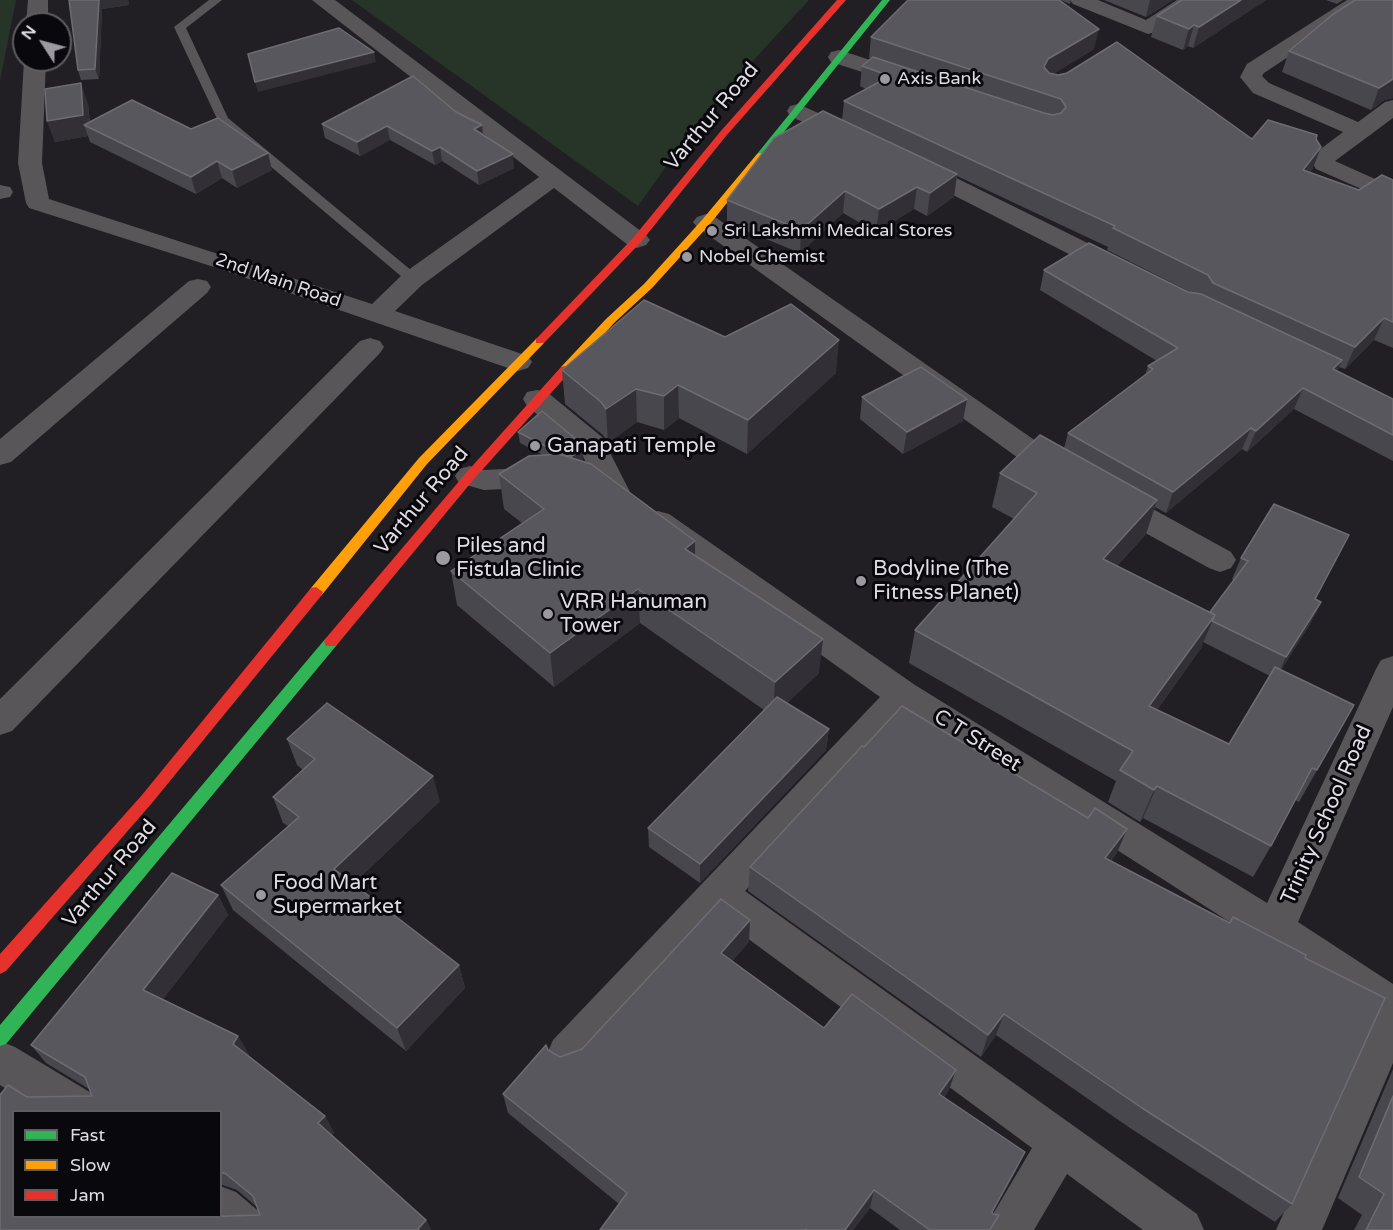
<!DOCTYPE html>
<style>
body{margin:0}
#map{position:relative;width:1393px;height:1230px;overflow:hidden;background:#211f23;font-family:"Varela Round",sans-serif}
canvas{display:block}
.legend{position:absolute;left:12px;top:1110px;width:210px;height:108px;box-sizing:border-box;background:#09080c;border:2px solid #5f5d62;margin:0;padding:8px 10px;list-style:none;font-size:18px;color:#dfdde3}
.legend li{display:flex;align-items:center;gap:12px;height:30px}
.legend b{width:30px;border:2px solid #5f5d62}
.north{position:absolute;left:12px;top:12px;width:60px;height:60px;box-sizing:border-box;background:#09080c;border:2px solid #5f5d62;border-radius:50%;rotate:306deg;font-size:16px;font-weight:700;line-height:24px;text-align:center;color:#dfdde3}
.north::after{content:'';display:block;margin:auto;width:21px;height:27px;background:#9c9aa0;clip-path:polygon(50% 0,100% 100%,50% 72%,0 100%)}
</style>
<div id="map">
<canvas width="1393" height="1230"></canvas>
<ul class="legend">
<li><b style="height:8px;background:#30b455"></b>Fast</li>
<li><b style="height:8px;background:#ff9f0a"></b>Slow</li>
<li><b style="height:8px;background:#e5322d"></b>Jam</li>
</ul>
<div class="north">N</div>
</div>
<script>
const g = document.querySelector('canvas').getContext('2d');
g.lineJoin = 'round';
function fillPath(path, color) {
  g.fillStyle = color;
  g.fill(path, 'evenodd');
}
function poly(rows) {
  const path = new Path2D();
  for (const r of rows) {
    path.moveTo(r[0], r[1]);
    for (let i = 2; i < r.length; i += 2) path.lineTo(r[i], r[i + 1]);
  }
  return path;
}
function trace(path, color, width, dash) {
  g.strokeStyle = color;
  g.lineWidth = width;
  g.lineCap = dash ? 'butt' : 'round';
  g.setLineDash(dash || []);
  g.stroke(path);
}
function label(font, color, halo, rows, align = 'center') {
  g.font = font + ' "Varela Round",sans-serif';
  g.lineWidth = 6;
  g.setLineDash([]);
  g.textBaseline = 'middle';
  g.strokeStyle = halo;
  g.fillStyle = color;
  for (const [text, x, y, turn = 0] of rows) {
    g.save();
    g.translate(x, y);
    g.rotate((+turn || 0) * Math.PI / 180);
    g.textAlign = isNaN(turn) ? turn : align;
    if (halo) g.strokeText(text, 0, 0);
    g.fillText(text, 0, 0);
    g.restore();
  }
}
const green = poly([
 [0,0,16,0,0,81],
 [352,0,809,0,702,116,638,206]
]);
const lane = poly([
 [209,0,222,0,186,28,228,118,418,276,420,279,418,282,408,282,219,123,174,27,209,0]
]);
const street = poly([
 [28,0,48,0,48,24,26,24,28,0],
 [312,0,335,0,646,235,650,240,646,245,637,248,628,245,554,188,422,285,395,311,528,356,532,362,528,368,518,371,508,368,217,268,29,208,26,203,18,163,24,60,46,60,42,163,49,199,372,304,404,273,539,177,312,0],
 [1070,0,1098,0,1146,20,1177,0,1201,0,1198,4,1155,32,1148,34,1073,4,1070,0],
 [1347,0,1371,0,1368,4,1264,73,1262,76,1269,83,1358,122,1385,102,1393,100,1393,118,1335,161,1393,187,1393,203,1316,169,1310,159,1314,154,1343,132,1253,93,1240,77,1247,64,1347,0],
 [839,50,914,74,917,79,914,84,906,86,831,62,828,57,831,52,839,50],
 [798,104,861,132,865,137,861,142,853,144,845,142,790,116,787,111,790,106,798,104],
 [916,160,924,162,1128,263,1132,269,1128,275,1119,277,1110,275,908,172,904,167,908,162,916,160],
 [0,185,10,187,13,192,10,197,0,199,0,185],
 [706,214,715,217,1043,446,1075,465,1079,472,1075,479,1064,482,1053,479,1021,460,914,383,697,227,693,222,697,217,706,214],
 [198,279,207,281,211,287,207,293,11,462,0,465,0,439,189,281,198,279],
 [370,338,380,341,384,347,380,353,12,731,0,735,0,699,360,341,370,338],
 [537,390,547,392,602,437,630,492,626,500,615,503,604,500,580,450,527,406,523,399,527,392,537,390],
 [470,466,484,470,544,467,555,470,559,477,555,484,544,487,484,490,459,483,455,476,459,469,470,466],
 [1111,489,1122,492,1231,552,1236,560,1231,568,1220,572,1209,568,1100,508,1096,500,1100,492,1111,489],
 [658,511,669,514,915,685,1267,903,1376,669,1381,660,1393,656,1393,707,1298,922,1393,984,1393,1063,1322,1230,1276,1230,1372,1016,1261,942,906,715,745,891,1197,1214,1204,1230,1143,1230,1067,1174,1034,1230,986,1230,993,1214,1032,1148,720,918,583,1068,568,1074,553,1068,547,1054,553,1040,880,697,647,530,642,522,647,514,658,511],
 [0,1041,15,1047,98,1097,104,1112,43,1112,0,1085,0,1041],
 [220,1186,236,1192,262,1214,269,1230,211,1230,204,1224,201,1216,220,1216,220,1186]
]);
const fast = poly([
 [882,0,890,0,763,158,757,158,757,154,882,0],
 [331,637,336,638,338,642,336,646,6,1044,0,1046,0,1025,326,638,331,637]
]);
const slow = poly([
 [760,153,765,156,763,158,710,224,652,288,614,323,569,373,561,373,561,367,606,319,644,284,702,220,757,154,760,153],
 [540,337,544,339,544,343,427,464,321,596,311,596,309,592,311,588,419,458,536,339,540,337]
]);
const jam = poly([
 [837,0,846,0,726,136,641,242,544,343,536,343,536,339,633,238,720,132,837,0],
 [565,366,571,370,569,373,474,479,336,646,326,646,324,642,326,638,466,473,561,367,565,366],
 [316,587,323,592,321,596,152,803,6,971,0,974,0,954,142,795,311,588,316,587]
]);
const wall = poly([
 [69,0,128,0,129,5,102,9,99,79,81,80,78,70],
 [1060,0,1071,0,1070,4],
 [1104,0,1173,0,1146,17],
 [1182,0,1266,0,1193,48,1188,46,1183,50,1151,37,1157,16],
 [1326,0,1343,0,1337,4],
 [1393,0,1393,98,1384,100,1371,110,1282,72,1289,51],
 [871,37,1094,49,1053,74,1252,139,1316,139,1313,168,1310,172,1359,190,1393,180,1393,348,1374,340,1345,369,1339,367,1337,371,1393,399,1393,461,1294,409,1247,452,1242,449,1166,513,1155,507,1146,534,1117,566,1210,612,1234,580,1232,579,1241,558,1349,535,1315,600,1321,602,1310,624,1281,670,1354,705,1299,802,1295,800,1271,846,1253,877,1143,818,1140,822,1108,802,1116,781,909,663,915,630,1014,519,992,507,1000,473,1064,448,1068,433,1145,375,1148,366,1157,361,1040,290,1044,270,1192,293,1107,250,1108,247,957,176,954,197,927,216,914,209,876,232,843,213,800,253,727,223,727,200,842,120,844,101,866,89,860,86,862,66,872,58,869,58],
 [1203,642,1270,676,1229,744,1157,710,1201,648],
 [88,104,90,122,272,170,237,188,222,178,196,194,90,142,88,136,55,142,47,121],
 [456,112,482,125,483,135,514,168,479,185,442,161,435,165,390,140,360,156,325,138,322,124],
 [562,370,836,373,747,454,679,418,664,430,637,422,608,443,603,435,565,404],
 [862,397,963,421,903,454,860,419],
 [518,432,583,461,582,461,695,541,695,556,819,673,787,703,829,729,826,750,700,883,649,847,648,828,764,710,640,623,554,687,457,605,451,571,522,523,504,509,499,474,543,455,520,443],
 [287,739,440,801,353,884,459,965,465,988,406,1051,233,910,221,885,288,826,283,823,273,797,303,770,297,765],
 [1117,853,1111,861,1229,923,1305,958,1292,1204,1275,1222,1130,1128,996,1035,981,1057,748,891,750,867],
 [172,873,218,895,228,915,163,999,238,1036,249,1055,248,1055,325,1116,334,1133,332,1135,426,1220,431,1230,0,1230,0,1095,8,1085,27,1097,92,1096,89,1089,46,1063,31,1045],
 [14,1112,220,1112,220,1184,237,1190,257,1207,260,1215,200,1217,14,1216],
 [749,942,732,961,824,1028,949,1090,944,1097,1016,1171,992,1214,991,1230,900,1230,870,1208,853,1230,600,1230,619,1204,508,1113,503,1094,548,1050,560,1057,582,1049],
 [1393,1069,1393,1230,1354,1230,1362,1215,1338,1198]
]);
const shadedWall = poly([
 [99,0,128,0,129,5,102,9,99,79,95,69],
 [1150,0,1173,0,1146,17],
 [1241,0,1266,0,1193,48,1199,27],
 [1194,25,1188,46,1183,50,1189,29],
 [1099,29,1094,49,1044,80,1044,67,1048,59],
 [374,52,376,62,258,92,255,82],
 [1392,79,1393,79,1393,98,1384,100,1371,110,1379,88],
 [81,83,88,104,90,128,84,125,88,136,55,142,47,121],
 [482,125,483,139,474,129],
 [387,126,390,140,360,156,357,142],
 [440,147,442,161,435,165,432,151],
 [1321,147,1313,168,1295,192,1303,170],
 [268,153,272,170,237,188,232,170],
 [513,154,514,168,479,185,477,171],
 [217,161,222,178,196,194,191,177],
 [957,174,954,197,927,216,930,193],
 [917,187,914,209,876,232,879,209],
 [845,191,843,213,800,253,801,230],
 [1384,318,1374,340,1345,369,1355,347],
 [839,340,836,373,747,454,748,420],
 [1342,360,1333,381,1333,369],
 [678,385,679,418,664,430,664,396],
 [1303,388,1294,409,1247,452,1256,431],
 [636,389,637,422,608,443,606,409],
 [967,399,963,421,903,454,907,432],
 [1251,428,1242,449,1166,513,1173,492],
 [582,450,583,461,573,467,572,456],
 [1157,500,1146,534,1092,593,1103,559],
 [695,541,695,576,685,549],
 [638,589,640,623,554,687,550,653],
 [1321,602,1310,624,1276,678,1286,657],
 [1215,615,1201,648,1136,739,1149,706],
 [823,639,819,673,773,716,775,682],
 [829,729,826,750,700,883,700,864],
 [433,776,440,801,343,893,334,869],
 [1157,786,1143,818,1140,822,1154,790],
 [1127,829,1117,853,1096,882,1105,858],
 [218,895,228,915,155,1009,143,990],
 [750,920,749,942,720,974,721,953],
 [459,965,465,988,406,1051,397,1028],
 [1004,1014,996,1035,981,1057,988,1035],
 [238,1036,249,1055,244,1062,233,1044],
 [956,1070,949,1090,932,1113,939,1094],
 [325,1116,334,1133,327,1141,318,1123],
 [1025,1152,1016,1171,984,1229,992,1212],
 [874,1190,870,1208,853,1230,845,1230],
 [426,1220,431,1230,419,1230,418,1229]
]);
const building = poly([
 [69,0,99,0,95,69,78,70,69,0],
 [908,0,1059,0,1099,29,1048,59,1044,67,1049,73,1058,75,1067,73,1117,42,1252,139,1268,120,1317,135,1316,139,1321,147,1303,170,1359,190,1382,175,1393,180,1393,322,1384,318,1355,347,1213,283,1208,275,1113,228,1115,226,844,101,890,76,862,66,873,57,1044,113,1053,115,1061,113,1066,107,1061,99,871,37,908,0],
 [1182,0,1241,0,1199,27,1194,25,1189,29,1157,16,1182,0],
 [1355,0,1393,0,1393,79,1379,88,1289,51,1332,15,1355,0],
 [339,28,374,52,255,82,248,54,339,28],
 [413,76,456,112,482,125,474,129,513,154,477,171,440,147,432,151,387,126,357,142,322,124,413,76],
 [81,83,83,115,47,121,45,89,81,83],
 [132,100,191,129,218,118,268,153,232,170,217,161,191,177,84,125,132,100],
 [823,111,957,174,930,193,917,187,879,209,845,191,801,230,727,200,774,138,823,111],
 [1089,243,1188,292,1201,294,1342,360,1333,369,1393,399,1393,435,1303,388,1256,431,1251,428,1173,492,1068,433,1153,369,1148,366,1178,348,1044,270,1089,243],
 [644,300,725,337,791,304,839,340,748,420,678,385,664,396,636,389,606,409,601,402,562,370,644,300],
 [921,367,967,399,907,432,862,397,921,367],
 [542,411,577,440,582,450,572,456,561,454,518,432,542,411],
 [1040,435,1157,500,1103,559,1215,615,1149,706,1229,744,1275,667,1354,705,1317,770,1312,768,1271,846,1157,786,1154,790,1120,770,1133,751,915,630,1037,493,1000,473,1040,435],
 [559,454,591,464,695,541,685,549,823,639,775,682,638,589,550,653,451,571,544,509,499,474,529,456,559,454],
 [1274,504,1349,535,1315,599,1321,602,1286,657,1212,621,1215,615,1210,612,1248,561,1241,558,1274,504],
 [777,697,829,729,700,864,648,828,777,697],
 [327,703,433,776,334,869,459,965,397,1028,221,885,299,817,273,797,315,759,287,739,327,703],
 [902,706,1088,818,1095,808,1127,829,1105,858,1230,923,1233,917,1306,955,1305,958,1385,998,1292,1204,1142,1108,1004,1014,988,1035,750,867,862,746,864,747,902,706],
 [172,873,218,895,143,990,238,1036,233,1044,325,1116,318,1123,426,1220,418,1229,419,1230,0,1230,0,1095,8,1085,27,1097,92,1096,85,1077,31,1045,172,873],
 [14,1112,220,1112,220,1172,226,1174,253,1196,260,1215,199,1217,14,1216,14,1112],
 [721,899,750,920,721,953,824,1028,852,994,956,1070,939,1094,1025,1152,992,1212,993,1214,999,1215,990,1230,930,1230,874,1190,845,1230,807,1230,805,1229,805,1230,600,1230,627,1193,503,1094,546,1045,548,1050,560,1057,582,1049,721,899],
 [1393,1096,1393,1230,1366,1230,1384,1194,1359,1177,1393,1096]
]);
const markers = [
 [885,79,6,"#9c9aa0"],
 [712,231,6,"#9c9aa0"],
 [687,257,6,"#9c9aa0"],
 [535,446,6,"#9c9aa0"],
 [443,558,8,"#9c9aa0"],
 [861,581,6,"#9c9aa0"],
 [548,614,6,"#9c9aa0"],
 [261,895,6,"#9c9aa0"]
];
const farPoinames = [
 ["Axis Bank",897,79],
 ["Sri Lakshmi Medical Stores",724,231],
 ["Nobel Chemist",699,257]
];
const farStreetnames = [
 ["2nd Main Road",278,281,19]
];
const streetNames = [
 ["Varthur Road",712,117,-50],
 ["Varthur Road",422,501,-50],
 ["C T Street",977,741,32],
 ["Trinity School Road",1327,815,-66],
 ["Varthur Road",110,874,-50]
];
const poiNames = [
 ["Ganapati Temple",547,446],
 ["Piles and",456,546],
 ["Fistula Clinic",456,570],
 ["Bodyline (The",873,569],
 ["Fitness Planet)",873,593],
 ["VRR Hanuman",560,602],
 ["Tower",560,626],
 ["Food Mart",273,883],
 ["Supermarket",273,907]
];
fillPath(green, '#263528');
fillPath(lane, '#585658');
fillPath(street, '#585658');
fillPath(fast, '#30b455');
fillPath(slow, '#ff9f0a');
fillPath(jam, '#e5322d');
fillPath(wall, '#48474e');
fillPath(shadedWall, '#323036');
fillPath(building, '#59575e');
trace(building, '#6e6c73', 1.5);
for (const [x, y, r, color] of markers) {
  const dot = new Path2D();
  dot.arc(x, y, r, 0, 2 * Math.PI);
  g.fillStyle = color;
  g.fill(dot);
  trace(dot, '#09080c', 2);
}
label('18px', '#dfdde3', '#09080c', farPoinames, 'left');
label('18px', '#dfdde3', '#09080c', farStreetnames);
label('21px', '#dfdde3', '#09080c', streetNames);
label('21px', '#dfdde3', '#09080c', poiNames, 'left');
</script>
